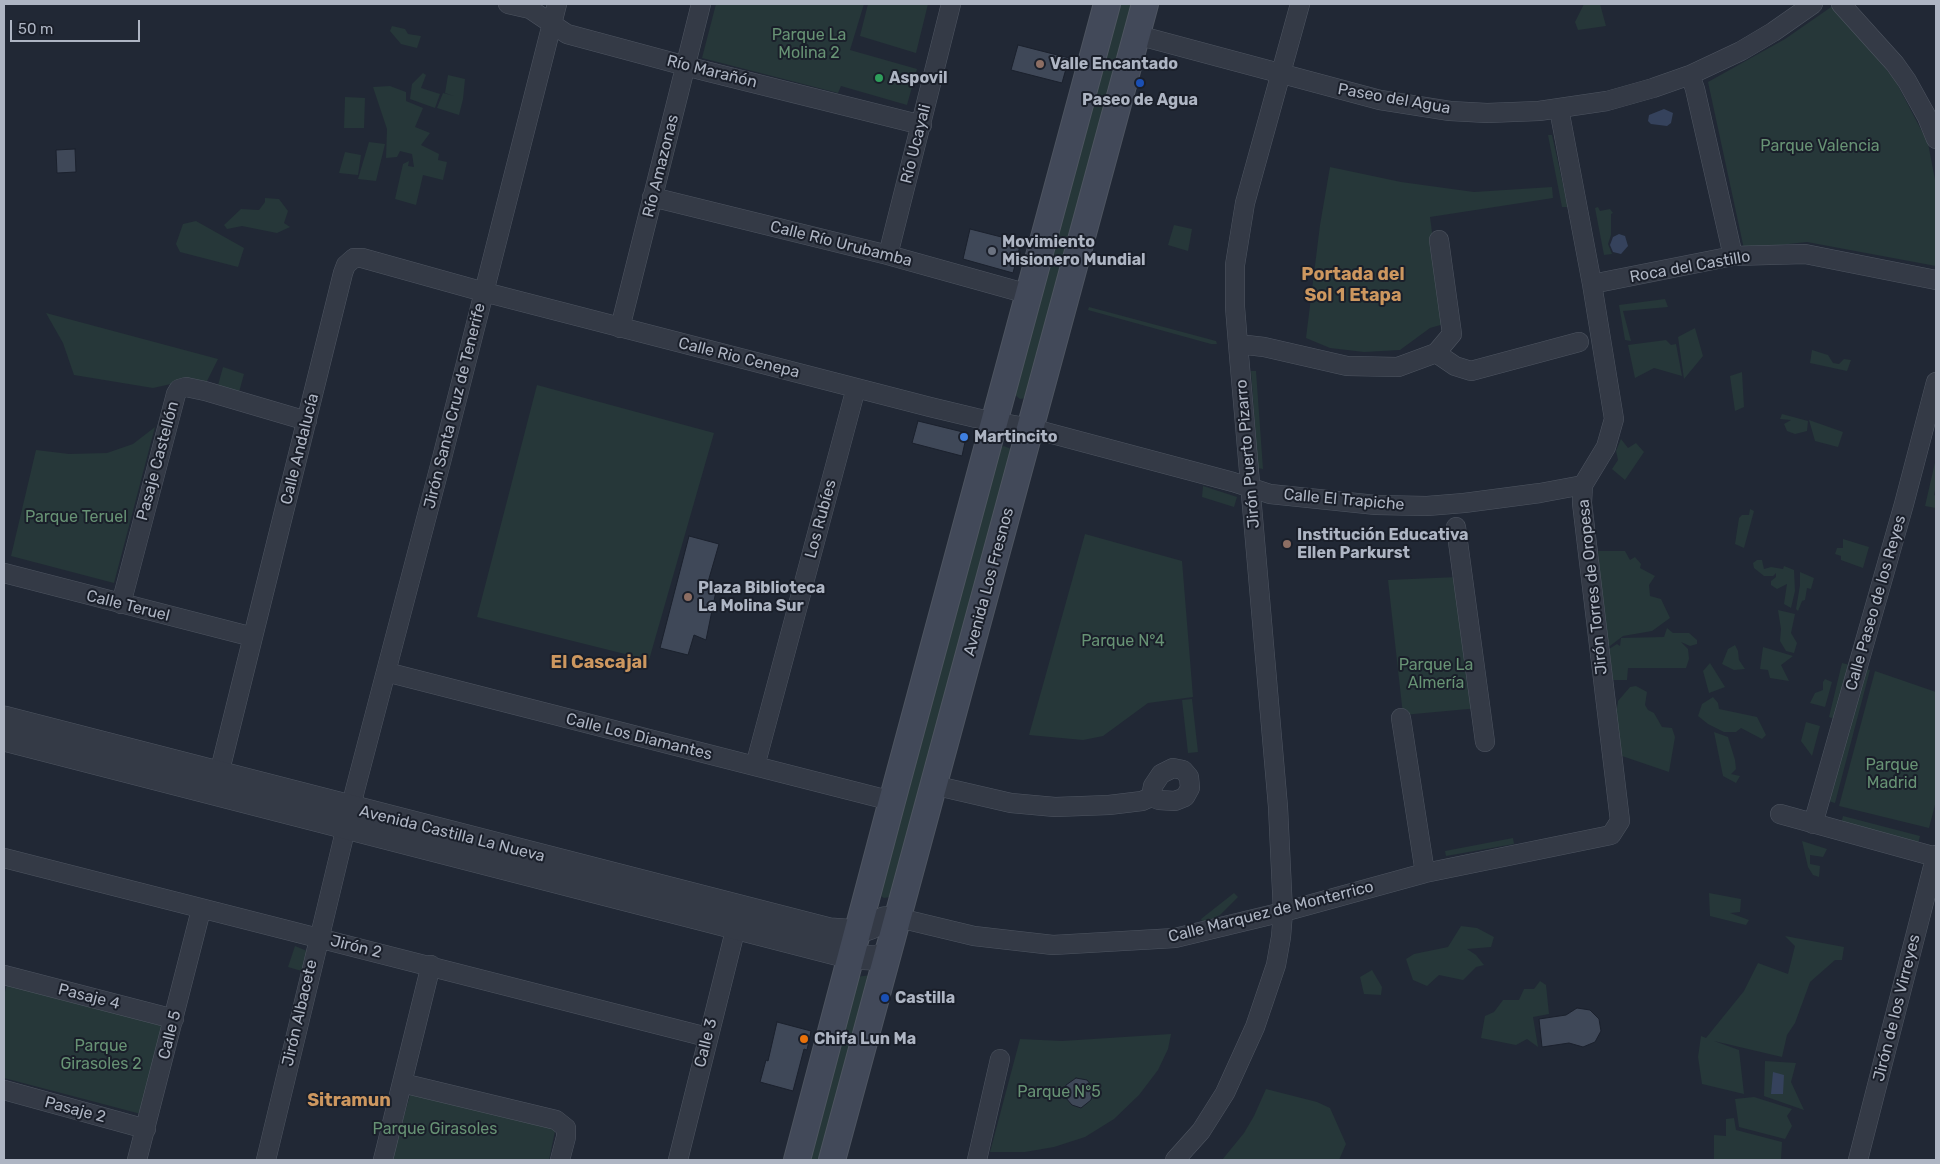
<!DOCTYPE html>
<meta charset="utf-8">
<style>
body{margin:0}
#map{position:relative;width:1940px;height:1164px;overflow:hidden;background:#212835;font-family:Rubik,sans-serif}
canvas{display:block}
.frame{position:absolute;inset:0;border:5px solid #aeb5c3;pointer-events:none}
.scale{position:absolute;left:10px;top:20px;width:130px;height:22px;box-sizing:border-box;border:2px solid #aeb5c3;border-top:0;padding-left:6px;font-size:15px;line-height:18px;white-space:nowrap;color:#aeb5c3;-webkit-text-stroke:4px #1a1f2a;paint-order:stroke}
</style>
<div id="map">
<canvas width="1940" height="1164"></canvas>
<div class="frame"></div>
<div class="scale">50 m</div>
</div>
<script>
const g = document.querySelector('canvas').getContext('2d');
g.lineJoin = 'round';
function fillPath(path, color) {
  g.fillStyle = color;
  g.fill(path, 'evenodd');
}
function poly(rows) {
  const path = new Path2D();
  for (const r of rows) {
    path.moveTo(r[0], r[1]);
    for (let i = 2; i < r.length; i += 2) path.lineTo(r[i], r[i + 1]);
  }
  return path;
}
function trace(path, color, width, dash) {
  g.strokeStyle = color;
  g.lineWidth = width;
  g.lineCap = dash ? 'butt' : 'round';
  g.setLineDash(dash || []);
  g.stroke(path);
}
function label(font, color, halo, rows, align = 'center') {
  g.font = font + ' Rubik,sans-serif';
  g.lineWidth = 4;
  g.setLineDash([]);
  g.textBaseline = 'middle';
  g.strokeStyle = halo;
  g.fillStyle = color;
  for (const [text, x, y, turn = 0] of rows) {
    g.save();
    g.translate(x, y);
    g.rotate((+turn || 0) * Math.PI / 180);
    g.textAlign = isNaN(turn) ? turn : align;
    if (halo) g.strokeText(text, 0, 0);
    g.fillText(text, 0, 0);
    g.restore();
  }
}
const green = poly([
 [716,4,864,4,850,50,917,69,907,105,841,86,838,93,702,58],
 [868,4,928,4,916,53,860,36],
 [1116,4,1137,4,1026,398,1020,399,1014,394],
 [1584,4,1600,4,1606,26,1578,30,1575,22],
 [1834,5,1895,80,1928,143,1936,185,1936,266,1807,242,1744,249,1708,82,1785,39],
 [392,26,405,29,408,34,421,36,417,48,401,44,390,31],
 [423,73,426,75,421,88,440,94,435,108,410,99,412,84],
 [448,75,465,79,463,99,459,115,437,108,443,93,454,96,445,93],
 [390,86,406,92,406,101,423,108,415,127,430,133,421,145,439,154,438,160,447,162,443,180,423,175,416,205,395,199,403,164,409,161,408,166,414,167,412,154,400,151,397,157,386,158,387,129,373,87],
 [345,97,365,98,364,128,344,128],
 [1548,135,1552,135,1568,207,1562,207],
 [369,142,385,144,376,181,358,179],
 [345,152,361,155,358,175,339,173],
 [1330,167,1401,182,1474,192,1552,187,1553,198,1430,217,1444,324,1430,328,1400,350,1364,352,1330,348,1306,338,1320,225],
 [265,198,279,199,288,211,284,223,290,227,277,233,242,226,227,229,224,225,241,209,259,210,265,202],
 [1598,207,1600,211,1610,209,1613,213,1611,214,1611,235,1608,244,1612,254,1604,255,1595,208],
 [196,221,244,248,238,267,180,252,176,244,183,224],
 [1174,225,1192,229,1188,251,1168,245],
 [1665,299,1668,307,1623,311,1631,341,1625,340,1619,305],
 [1089,307,1216,341,1217,344,1211,344,1088,310],
 [46,313,218,359,206,383,180,382,153,388,74,375,63,343],
 [1695,328,1703,356,1684,379,1678,337],
 [1666,340,1671,345,1676,344,1682,376,1654,368,1635,378,1628,345],
 [1812,350,1828,355,1833,363,1839,364,1844,359,1851,360,1847,371,1810,363],
 [223,367,244,374,238,396,217,389],
 [1251,371,1256,371,1263,469,1258,468],
 [1742,372,1744,407,1735,411,1730,376],
 [537,385,714,433,649,660,477,617],
 [1782,414,1808,421,1807,431,1795,434,1787,431,1784,424,1791,420,1780,419],
 [1809,420,1843,432,1838,447,1815,441],
 [155,427,114,583,11,556,36,450,69,454,107,453,133,444],
 [1621,439,1628,448,1636,443,1644,452,1625,480,1612,469,1618,460,1616,451],
 [1004,446,1011,449,890,897,884,898,879,895,998,448],
 [1936,458,1936,486,1934,495,1936,496,1936,508,1925,506],
 [1203,486,1237,497,1234,507,1202,497],
 [1750,509,1754,511,1744,548,1735,544,1739,518,1742,515,1749,515],
 [1085,534,1182,561,1193,697,1148,703,1103,736,1083,740,1029,735],
 [1843,539,1869,547,1863,568,1841,560,1841,556,1835,554,1837,548,1843,548],
 [1598,551,1625,551,1630,560,1635,557,1641,564,1640,568,1655,576,1649,585,1650,596,1661,599,1670,618,1652,631,1623,636,1606,649],
 [1757,560,1762,560,1764,569,1771,567,1783,569,1784,566,1794,570,1795,591,1791,608,1784,604,1787,584,1777,589,1771,585,1771,581,1776,577,1776,573,1773,576,1764,576,1754,568,1753,563],
 [1800,572,1814,578,1811,589,1807,588,1805,600,1802,601,1798,611,1796,609,1800,585],
 [1458,577,1479,708,1403,715,1388,580],
 [1778,610,1795,614,1791,633,1797,643,1794,653,1786,651,1780,641,1781,629],
 [1667,628,1673,633,1689,633,1697,640,1697,644,1690,646,1681,642,1688,649,1689,659,1686,668,1628,668,1627,680,1613,680,1609,649,1617,644,1620,646,1621,638,1664,637],
 [1735,645,1738,651,1739,660,1745,669,1734,670,1722,664,1728,649],
 [1763,647,1793,656,1781,665,1789,681,1770,678,1768,670,1760,669],
 [1710,663,1725,687,1709,693,1703,671],
 [1842,663,1850,665,1837,720,1829,717],
 [1862,668,1870,670,1835,803,1825,800],
 [1875,671,1936,692,1936,801,1929,828,1839,806],
 [1825,679,1832,682,1825,707,1810,703,1815,693,1823,690,1823,682],
 [1636,686,1647,692,1645,705,1648,710,1654,713,1662,727,1672,728,1675,737,1669,772,1619,755,1613,713,1617,709,1618,701,1630,687],
 [1713,697,1718,703,1719,709,1757,717,1766,735,1762,739,1741,728,1736,732,1724,732,1708,724,1698,716,1702,704],
 [1192,699,1198,752,1188,753,1182,700],
 [1806,722,1820,726,1812,756,1801,741],
 [1714,732,1728,737,1735,760,1736,769,1731,774,1740,776,1736,783,1723,776],
 [1843,816,1920,836,1918,844,1841,824],
 [1513,838,1514,844,1446,856,1445,851],
 [1802,841,1827,849,1823,857,1810,855,1810,864,1820,866,1819,877,1813,875,1808,867],
 [1234,893,1238,897,1220,915,1203,923,1201,919],
 [1709,893,1741,899,1740,912,1730,913,1749,920,1746,925,1710,916],
 [1461,926,1477,928,1494,937,1491,947,1467,949,1476,955,1484,965,1476,967,1463,980,1439,975,1427,986,1413,980,1406,959,1414,954,1448,947],
 [1785,936,1844,947,1842,960,1835,960,1810,982,1795,1023,1787,1035,1782,1057,1714,1041,1739,1050,1744,1094,1702,1084,1698,1057,1701,1036,1706,1038,1744,991,1758,963,1788,974,1795,946],
 [295,946,307,951,305,972,288,967],
 [1372,970,1382,987,1381,995,1364,994,1360,977],
 [872,975,824,1160,805,1160,855,977],
 [1540,981,1546,985,1549,1014,1533,1017,1538,1047,1527,1039,1516,1045,1481,1038,1485,1016,1494,1012,1503,1000,1519,1000,1524,989,1534,989],
 [7,984,164,1025,141,1114,4,1078,4,996],
 [1171,1034,1168,1049,1158,1070,1139,1095,1114,1119,1085,1137,1054,1147,1025,1152,990,1152,1020,1039,1062,1041],
 [1765,1061,1796,1063,1791,1082,1804,1110,1764,1096],
 [1266,1089,1317,1102,1330,1108,1346,1144,1339,1160,1222,1160,1244,1133,1254,1116],
 [411,1092,553,1124,555,1131,549,1160,391,1160],
 [1754,1097,1792,1109,1787,1116,1792,1126,1785,1139,1739,1127,1735,1099],
 [1734,1118,1736,1130,1782,1142,1781,1160,1714,1160,1714,1135,1726,1136,1726,1119]
]);
const water = poly([
 [1664,109,1673,113,1671,123,1667,126,1651,124,1648,121,1649,115],
 [1619,234,1625,236,1628,246,1621,254,1613,252,1610,245,1613,237],
 [1773,1072,1784,1075,1783,1094,1771,1094]
]);
const building = poly([
 [1018,45,1069,58,1062,83,1011,70,1018,45],
 [75,149,76,172,57,173,56,150,75,149],
 [970,229,1021,242,1013,273,963,259,970,229],
 [918,421,967,433,962,456,912,443,918,421],
 [689,536,719,544,706,589,716,591,706,640,694,635,688,655,660,648,689,536],
 [1577,1008,1590,1010,1599,1019,1601,1031,1595,1042,1583,1047,1569,1043,1542,1047,1539,1019,1566,1015,1577,1008],
 [777,1022,811,1031,807,1050,804,1049,793,1091,760,1082,766,1060,768,1061,777,1022],
 [1076,1078,1087,1080,1094,1089,1091,1100,1081,1108,1072,1105,1065,1097,1066,1085,1076,1078]
]);
const minor = poly([
 [508,4,530,9,567,34,701,70,922,125],
 [1841,4,1895,64,1907,81,1927,117,1936,139],
 [1137,35,1380,100,1450,111,1487,113,1539,111,1607,101,1653,88,1690,75,1741,51,1773,32,1813,4],
 [1690,75,1695,89,1733,256],
 [652,197,888,255,1028,294],
 [888,255,951,4],
 [1592,284,1733,256,1805,254,1936,280],
 [620,328,701,4],
 [1238,344,1264,347,1347,366,1398,367,1436,353],
 [1436,353,1455,366,1471,371,1579,342],
 [1436,353,1452,334,1439,240],
 [1456,527,1485,742],
 [4,573,253,637],
 [121,604,176,394,179,389,186,387,205,391,307,421],
 [386,672,892,801],
 [1401,718,1425,873],
 [755,766,856,388],
 [219,774,343,273,346,265,354,258,362,258,484,292,930,407,976,418,1030,428,1233,482,1270,494,1376,505,1427,506,1464,503,1540,493,1583,485],
 [933,785,1011,803,1055,807,1109,805,1142,801,1151,797,1153,786,1161,774,1173,768,1183,770,1189,777,1190,788,1185,797,1175,801,1159,800,1151,797],
 [1780,814,1936,857],
 [1813,824,1904,504,1936,382],
 [4,858,707,1037],
 [899,918,974,936,1053,945,1175,938,1283,912,1425,873,1611,835,1620,821,1582,503,1583,485,1606,447,1614,419,1592,284,1559,109],
 [4,975,174,1019],
 [402,1083,556,1120,566,1128,566,1137,560,1160],
 [4,1090,146,1129],
 [137,1160,201,910],
 [266,1160,355,790,442,458,557,4],
 [383,1160,431,965],
 [678,1160,736,927],
 [977,1160,1000,1059],
 [1175,1160,1201,1131,1225,1093,1255,1027,1276,965,1281,937,1283,912,1278,807,1238,344,1235,307,1235,265,1245,203,1300,4],
 [1858,1160,1936,855]
]);
const tertiary = poly([
 [4,718,830,930,857,932,871,927,884,919,899,918],
 [4,739,851,957,875,958,884,955,890,948]
]);
const secondary = poly([
 [797,1160,892,801,1107,4],
 [832,1160,1145,4]
]);
const markers = [
 [1040,64,5,"#8d6e63"],
 [879,78,5,"#2e9e5b"],
 [1140,83,5,"#1a4fb4"],
 [992,251,5,"#6b7280"],
 [964,437,5,"#3f7fe0"],
 [1287,544,5,"#8d6e63"],
 [688,597,5,"#8d6e63"],
 [885,998,5,"#1a4fb4"],
 [804,1039,5,"#e8710a"]
];
const parkNames = [
 ["Parque La",809,35],
 ["Molina 2",809,53],
 ["Parque Valencia",1820,146],
 ["Parque Teruel",76,517],
 ["Parque N°4",1123,641],
 ["Parque La",1436,665],
 ["Almería",1436,683],
 ["Parque",1892,765],
 ["Madrid",1892,783],
 ["Parque",101,1046],
 ["Girasoles 2",101,1064],
 ["Parque N°5",1059,1092],
 ["Parque Girasoles",435,1129]
];
const poiNames = [
 ["Valle Encantado",1050,64],
 ["Aspovil",889,78],
 ["Paseo de Agua",1140,100,"center"],
 ["Movimiento",1002,242],
 ["Misionero Mundial",1002,260],
 ["Martincito",974,437],
 ["Institución Educativa",1297,535],
 ["Ellen Parkurst",1297,553],
 ["Plaza Biblioteca",698,588],
 ["La Molina Sur",698,606],
 ["Castilla",895,998],
 ["Chifa Lun Ma",814,1039]
];
const streetNames = [
 ["Río Marañón",712,72,14],
 ["Paseo del Agua",1394,99,10],
 ["Río Ucayali",916,144,-76],
 ["Río Amazonas",661,166,-76],
 ["Calle Río Urubamba",841,244,14],
 ["Roca del Castillo",1690,267,-10],
 ["Calle Rio Cenepa",739,358,14],
 ["Jirón Santa Cruz de Tenerife",455,406,-76],
 ["Calle Andalucía",300,449,-76],
 ["Jirón Puerto Pizarro",1248,454,-95],
 ["Pasaje Castellón",158,461,-75],
 ["Calle El Trapiche",1344,500,5],
 ["Los Rubíes",821,519,-75],
 ["Avenida Los Fresnos",989,582,-75],
 ["Jirón Torres de Oropesa",1593,587,-96],
 ["Calle Paseo de los Reyes",1876,603,-74],
 ["Calle Teruel",128,606,14],
 ["Calle Los Diamantes",639,737,14],
 ["Avenida Castilla La Nueva",452,834,14],
 ["Calle Marquez de Monterrico",1271,912,-14],
 ["Jirón 2",356,947,14],
 ["Pasaje 4",89,997,14],
 ["Jirón de los Virreyes",1897,1008,-76],
 ["Jirón Albacete",300,1013,-77],
 ["Calle 5",170,1035,-76],
 ["Calle 3",706,1043,-76],
 ["Pasaje 2",75,1110,15]
];
const neighbourhoodNames = [
 ["Portada del",1353,275],
 ["Sol 1 Etapa",1353,296],
 ["El Cascajal",599,663],
 ["Sitramun",349,1101]
];
fillPath(green, '#263739');
fillPath(water, '#35425c');
fillPath(building, '#3f4858');
trace(building, '#1b212d', 1);
trace(minor, '#4e5561', 20);
trace(tertiary, '#4e5561', 25);
trace(secondary, '#4e5561', 28);
trace(minor, '#343a46', 19);
trace(tertiary, '#343a46', 24);
trace(secondary, '#424959', 26);
for (const [x, y, r, color] of markers) {
  const dot = new Path2D();
  dot.arc(x, y, r, 0, 2 * Math.PI);
  g.fillStyle = color;
  g.fill(dot);
  trace(dot, '#1a1f2a', 2);
}
label('16px', '#679274', '#1a1f2a', parkNames);
label('bold 16px', '#aeb5c3', '#1a1f2a', poiNames, 'left');
label('16px', '#aeb5c3', '#1a1f2a', streetNames);
label('bold 18px', '#cd975f', '#1a1f2a', neighbourhoodNames);
</script>
